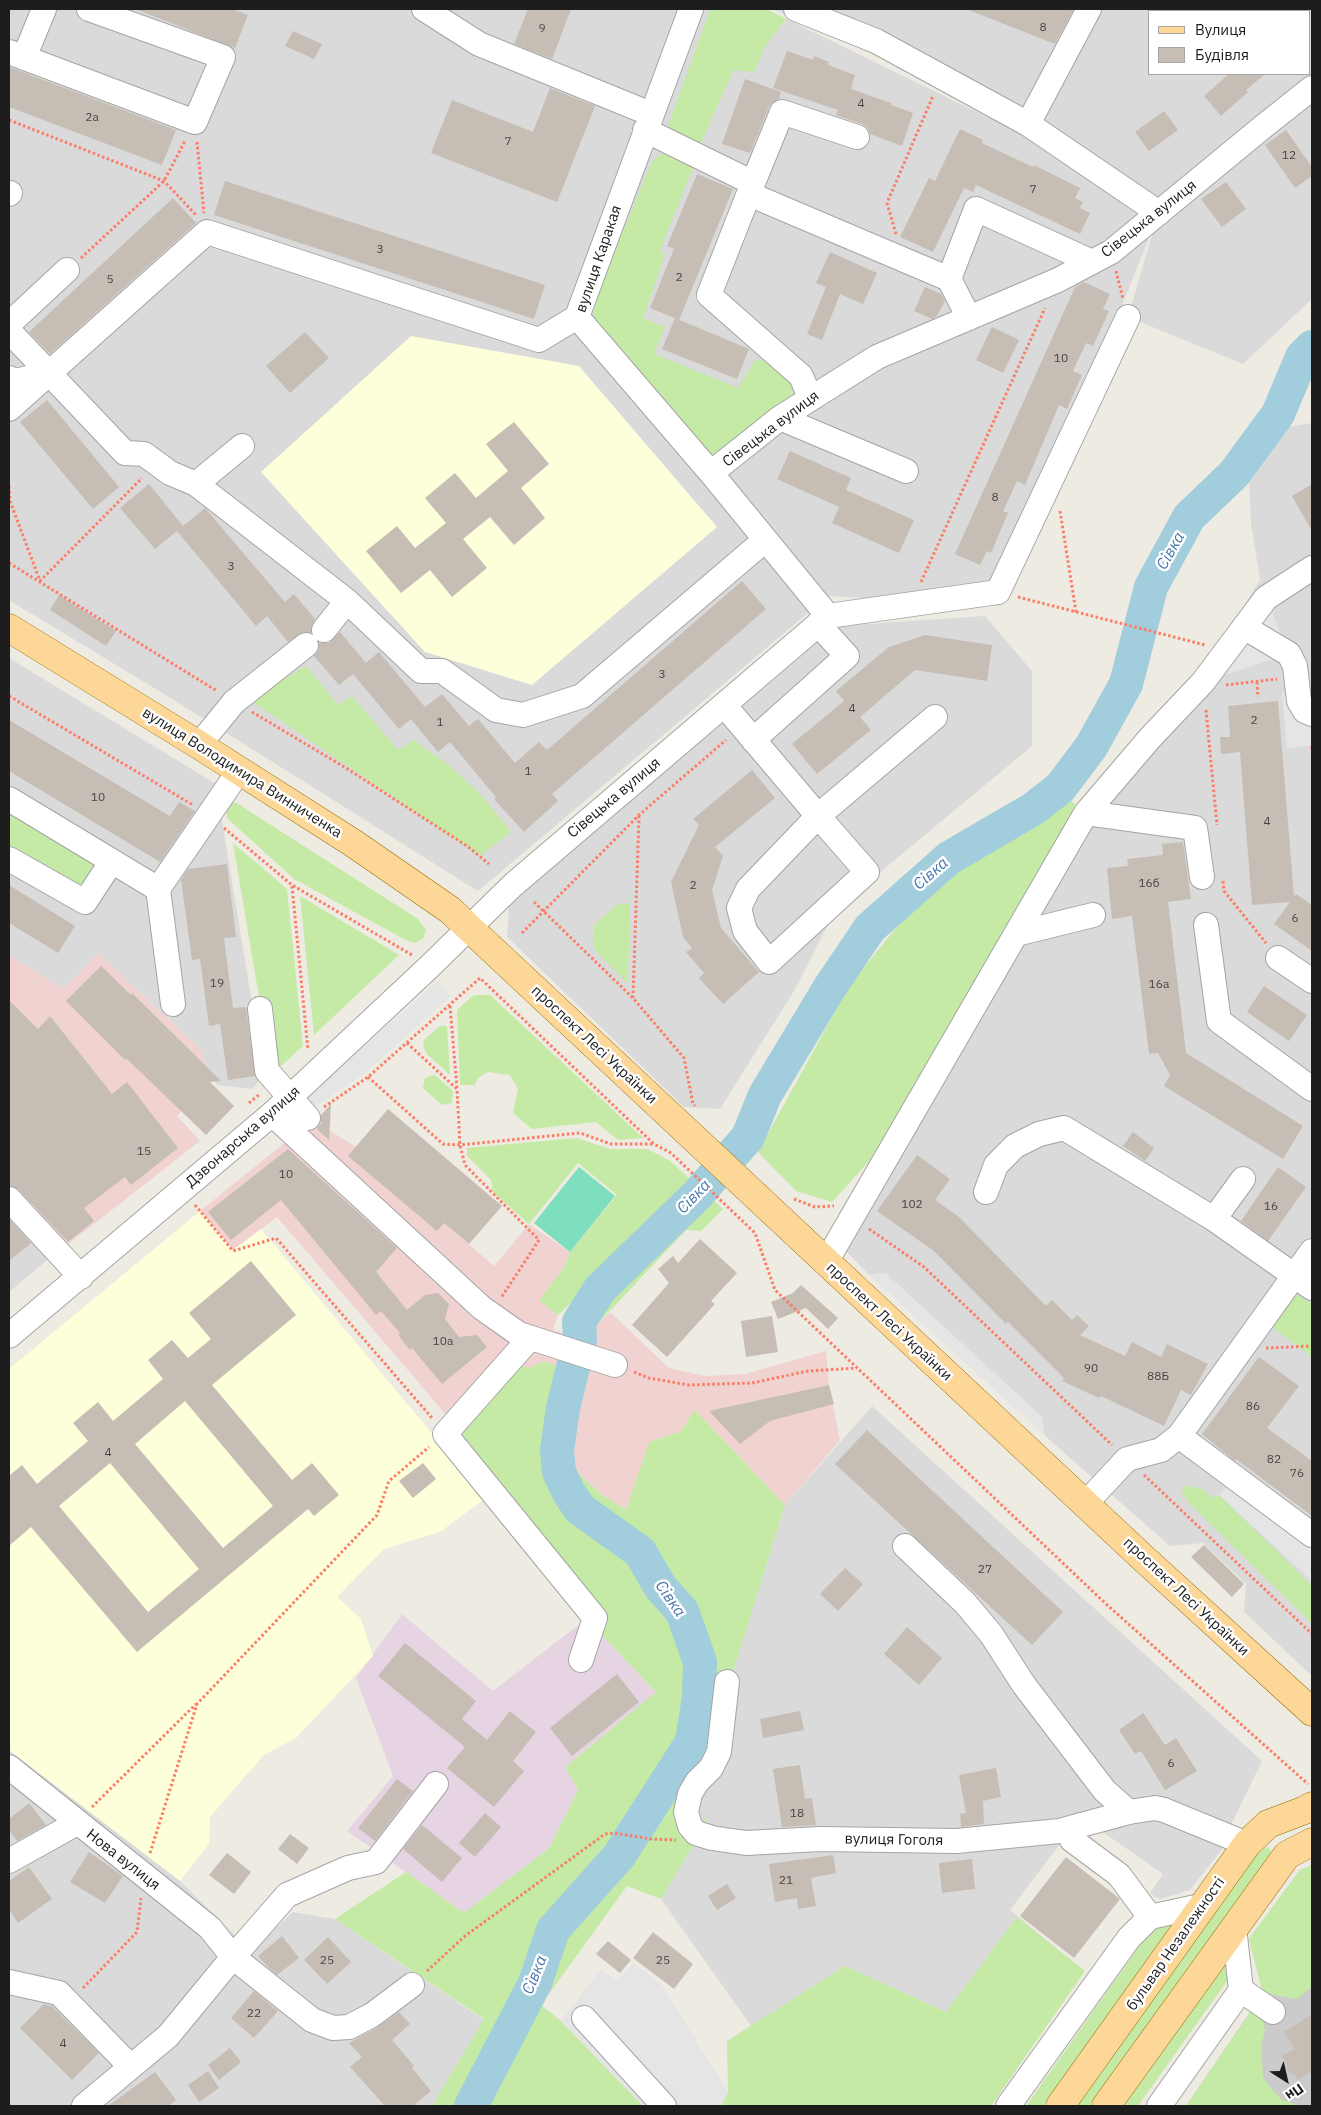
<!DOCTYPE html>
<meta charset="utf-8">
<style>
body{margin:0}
#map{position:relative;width:1321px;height:2115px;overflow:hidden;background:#eeebe2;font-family:"IBM Plex Sans",sans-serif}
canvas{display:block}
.frame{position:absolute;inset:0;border:10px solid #1d1d1d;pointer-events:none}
.legend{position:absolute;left:1148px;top:10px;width:162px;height:65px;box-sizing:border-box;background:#fff;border:1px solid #a5a5a5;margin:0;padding:6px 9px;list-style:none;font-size:15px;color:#1d1d1d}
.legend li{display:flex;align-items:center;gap:10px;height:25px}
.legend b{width:25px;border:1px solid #a5a5a5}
.north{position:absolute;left:1261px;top:2055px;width:50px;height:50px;-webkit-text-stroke:4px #fff;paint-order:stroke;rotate:145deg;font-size:14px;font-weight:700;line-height:20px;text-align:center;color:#1d1d1d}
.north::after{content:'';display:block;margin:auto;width:18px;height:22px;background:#1d1d1d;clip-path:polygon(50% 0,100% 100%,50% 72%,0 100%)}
</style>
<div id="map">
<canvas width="1321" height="2115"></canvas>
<div class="frame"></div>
<ul class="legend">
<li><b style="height:6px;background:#fdd798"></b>Вулиця</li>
<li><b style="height:14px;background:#c6bdb5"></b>Будівля</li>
</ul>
<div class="north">Пн</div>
</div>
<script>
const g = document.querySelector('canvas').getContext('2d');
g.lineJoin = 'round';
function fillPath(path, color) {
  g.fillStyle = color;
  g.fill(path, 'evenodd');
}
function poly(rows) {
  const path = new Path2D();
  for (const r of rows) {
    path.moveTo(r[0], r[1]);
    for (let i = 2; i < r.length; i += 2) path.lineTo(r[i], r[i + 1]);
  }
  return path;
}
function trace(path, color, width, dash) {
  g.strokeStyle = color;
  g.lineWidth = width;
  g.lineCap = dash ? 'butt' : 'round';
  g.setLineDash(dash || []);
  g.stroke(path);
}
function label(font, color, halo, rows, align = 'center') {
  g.font = font + ' "IBM Plex Sans",sans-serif';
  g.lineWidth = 5;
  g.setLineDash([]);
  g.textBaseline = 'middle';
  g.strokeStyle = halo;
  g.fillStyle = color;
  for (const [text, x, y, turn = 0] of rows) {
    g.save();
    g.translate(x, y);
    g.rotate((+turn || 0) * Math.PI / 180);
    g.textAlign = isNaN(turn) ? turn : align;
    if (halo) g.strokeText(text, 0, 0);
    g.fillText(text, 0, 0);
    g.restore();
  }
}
const residential = poly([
 [9,9,766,9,1016,131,1151,208,1028,124,772,9,1312,9,1312,299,1243,364,1128,317,1156,221,1001,606,828,596,478,891,177,702,9,600],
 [1150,11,1310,11,1310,74,1150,74],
 [1312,423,1312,1676,1244,1612,1246,1584,1203,1543,1170,1546,1044,1435,1042,1417,885,1273,869,1275,844,1249,1087,827,1198,677,1260,580,1251,524,1249,475,1287,427],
 [985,616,1032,671,1032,746,836,909,794,991,720,1109,684,1107,507,937,509,905,837,626],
 [9,658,216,784,264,1076,252,1089,217,1085,198,1047,98,953,64,989,9,956],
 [9,1208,51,1257,9,1292],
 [872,1406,1262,1761,1232,1823,1227,1843,1190,1890,1161,1899,1155,1897,1150,1893,1163,1874,1100,1830,1063,1840,1010,1910,1073,1962,1017,2044,845,1966,752,2027,661,1899,707,1821,688,1813,785,1505],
 [9,1750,180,1881,236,1936,163,2035,77,2106,9,2106],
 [293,1912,335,1919,484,2020,432,2106,95,2106,243,1958]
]);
const commercial = poly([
 [98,953,198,1047,213,1076,177,1116,200,1141,62,1249,9,1191,9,956,64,989],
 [318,1123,356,1147,494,1266,529,1224,570,1252,563,1269,539,1300,558,1315,553,1330,586,1341,588,1334,610,1312,669,1368,705,1376,745,1374,826,1351,829,1385,840,1440,785,1505,695,1410,680,1432,649,1442,626,1510,602,1495,577,1472,569,1437,580,1376,529,1368,499,1355,448,1417,277,1217,233,1251,200,1211,288,1140]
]);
const industrial = poly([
 [402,1614,493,1691,586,1619,656,1692,565,1767,578,1790,549,1848,464,1913,347,1831,393,1776,356,1678]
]);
const education = poly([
 [411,336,579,366,717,527,532,685,425,652,261,472],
 [200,1211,233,1250,261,1229,486,1498,440,1532,384,1549,337,1597,361,1619,373,1656,296,1738,264,1755,210,1817,209,1844,180,1881,9,1750,9,1369]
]);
const religious = poly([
 [1312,1865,1312,2106,1186,2106,1263,1993,1249,1939,1300,1870]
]);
const grass = poly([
 [710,9,766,9,786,19,764,48,754,72,733,70,699,148,667,129],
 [664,154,693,168,660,250,665,255,643,318,665,327,654,354,738,388,756,359,770,363,790,380,792,398,710,461,594,321,593,306,598,290,652,162,658,156],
 [306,666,338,705,352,696,398,750,414,740,450,766,482,796,511,832,480,856,250,700],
 [1065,796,1075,804,1074,816,870,1160,832,1202,796,1191,758,1152,849,986,900,923,958,869,1001,838],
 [235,802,418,919,426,930,423,939,414,943,404,939,294,879,227,818,226,807,229,803],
 [9,804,103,861,81,892,9,853],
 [233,843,287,889,303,1046,272,1074],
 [300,896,399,955,314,1035],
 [630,903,628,984,593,948,594,925,616,905],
 [474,995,490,995,643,1138,618,1140,596,1122,532,1129,513,1113,518,1089,510,1075,488,1072,478,1078,475,1085,460,1085,457,1010],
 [440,1026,447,1026,450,1075,426,1053,423,1045,425,1039],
 [435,1075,453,1091,452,1103,442,1105,423,1088,425,1078],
 [577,1138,610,1149,647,1149,669,1160,723,1209,701,1231,686,1230,588,1334,572,1302,558,1315,539,1300,563,1269,570,1252,617,1195,578,1163,529,1224,493,1192,491,1180,467,1156,467,1148],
 [1295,1293,1312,1304,1312,1357,1272,1327],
 [499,1355,529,1368,544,1361,580,1376,569,1437,577,1472,602,1495,626,1510,649,1442,680,1432,695,1410,785,1505,689,1813,708,1821,661,1899,627,1886,541,2005,561,2021,643,2106,486,2106,540,2005,503,2015,481,2065,455,2106,432,2106,484,2019,335,1919,406,1872,464,1913,549,1848,578,1790,565,1767,656,1692,586,1619,593,1600,448,1417],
 [1183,1486,1200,1488,1214,1498,1219,1495,1312,1586,1312,1624,1190,1504,1182,1493],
 [1268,1847,1271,1851,1268,1861,1092,2106,1077,2106,1256,1855,1262,1849],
 [1312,1865,1312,1987,1297,1999,1263,1993,1249,1939,1300,1870],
 [1017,1917,1085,1971,991,2106,721,2106,728,2092,727,2041,845,1966,946,2012],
 [1181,1917,1045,2106,1026,2106,1155,1924],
 [1228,1956,1232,1974,1138,2106,1122,2106],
 [1254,2007,1263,2019,1265,2030,1261,2047,1263,2077,1269,2086,1281,2099,1299,2106,1186,2106]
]);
const pitch = poly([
 [579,1167,615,1196,570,1252,534,1223]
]);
const parking = poly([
 [1266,598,1289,654,1203,682],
 [1312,691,1312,746,1287,748,1282,693],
 [438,981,451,996,365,1073,312,1109,302,1101],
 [885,1273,1042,1417,1044,1435,869,1275],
 [1236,1477,1312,1535,1312,1581,1219,1495],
 [634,1963,662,1985,728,2092,721,2106,643,2106,561,2021,601,1969,617,1981]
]);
const river = poly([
 [471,2106,535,1983,553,1930,619,1856,692,1742,699,1697,700,1662,682,1611,661,1588,640,1552,580,1509,569,1493,559,1472,557,1450,563,1408,580,1339,579,1322,600,1289,697,1195,748,1137,765,1095,830,987,870,928,949,858,1033,809,1060,788,1091,747,1126,684,1151,587,1189,517,1234,474,1278,414,1302,357,1312,347]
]);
const building = poly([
 [135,9,232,9,248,15,235,48],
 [528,9,571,9,552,59,514,44],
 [966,9,1074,9,1055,44],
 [293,31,322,44,314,59,285,46],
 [787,51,813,60,814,56,829,62,828,65,855,75,851,89,891,103,891,105,913,113,902,146,870,134,868,128,862,124,836,115,838,110,773,88],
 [9,67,176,130,162,165,9,107],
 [1229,74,1265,74,1246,90,1248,92,1221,116,1204,96],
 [745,79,781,92,779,99,773,102,769,107,750,153,722,144],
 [550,88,595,106,557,202,431,153,452,100,533,132],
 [1164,111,1178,130,1149,151,1135,132],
 [960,129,983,140,982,143,1033,167,1034,165,1080,188,1075,198,1083,202,1080,208,1090,213,1080,234,976,185,973,192,964,188,933,252,900,237,929,178,935,181],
 [1286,130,1312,167,1312,176,1295,188,1265,145],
 [697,174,733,189,679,320,650,308,674,249,667,246],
 [225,181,545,285,534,319,214,215],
 [1226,182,1246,209,1222,227,1201,199],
 [173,198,196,223,50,354,29,332],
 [830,252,877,273,863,304,840,294,822,340,807,334,826,287,816,283],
 [1084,282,1110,294,1103,309,1109,311,1093,346,1086,343,1073,371,1082,375,1067,409,1059,405,1025,485,1017,481,1003,511,1008,513,991,553,987,551,980,565,955,554,1075,287],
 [925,287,941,294,945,301,937,316,932,319,914,311],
 [675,318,749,349,737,379,662,349],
 [992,327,1019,340,1003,373,976,360],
 [305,332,329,358,290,393,266,366],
 [47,400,119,487,93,509,20,422],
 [514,422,549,464,521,488,545,518,514,545,490,517,463,539,487,568,452,597,430,570,401,593,366,551,397,526,415,548,446,523,425,498,455,473,476,498,508,471,486,444],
 [790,451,851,478,846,490,914,520,899,553,832,523,839,507,777,479],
 [149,484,183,526,155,549,120,508],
 [1312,484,1312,531,1292,496],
 [205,508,285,602,294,594,315,619,311,628,311,632,304,632,288,642,267,616,256,626,177,531],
 [742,581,766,609,552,794,558,801,524,832,494,799,496,797,450,742,438,752,411,719,399,729,353,674,339,685,314,656,319,650,319,643,329,643,340,632,366,663,379,652,425,707,442,694,469,726,478,719,515,763,539,742,547,750],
 [59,595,116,631,106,646,50,610],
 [925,635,992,645,987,681,915,670,860,717,871,730,817,774,792,744,844,701,836,691,889,647],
 [1278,701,1294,896,1296,894,1312,905,1312,951,1274,924,1290,902,1252,905,1240,752,1221,754,1220,737,1230,737,1228,706],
 [9,720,170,816,179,802,195,811,160,862,9,771],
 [752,770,775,798,715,847,723,856,712,890,721,928,759,972,723,1004,699,978,704,973,686,952,692,948,683,937,671,882,699,825,693,819],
 [1183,842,1191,899,1168,902,1186,1053,1303,1126,1283,1159,1164,1086,1170,1075,1158,1053,1149,1054,1132,916,1112,919,1107,868,1128,866,1127,859,1163,855,1162,844],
 [227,864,236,937,224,938,233,1008,246,1007,255,1076,228,1080,220,1024,209,1026,200,959,192,960,181,880,188,869],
 [9,885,75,926,58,953,9,923],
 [101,966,131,995,132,993,221,1081,210,1082,234,1106,206,1135,126,1058,125,1060,66,1001],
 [1264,986,1307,1015,1289,1041,1247,1012],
 [9,1000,38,1029,50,1016,112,1094,127,1082,178,1148,131,1185,125,1177,84,1208,94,1221,68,1242,19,1190,9,1186],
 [331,1104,329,1140,317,1129,321,1123,321,1115],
 [388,1109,502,1206,469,1244,444,1223,437,1231,348,1156],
 [1133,1132,1154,1148,1145,1161,1123,1146],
 [288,1149,397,1248,376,1272,407,1310,425,1295,438,1293,449,1304,445,1319,459,1337,477,1335,487,1347,442,1384,412,1348,410,1350,398,1335,400,1333,381,1311,376,1315,281,1200,231,1240,208,1212],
 [917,1155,950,1179,935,1200,959,1217,1046,1306,1052,1300,1072,1320,1077,1315,1089,1326,1080,1335,1125,1356,1132,1342,1161,1357,1167,1344,1208,1364,1191,1395,1181,1390,1164,1426,1101,1396,1099,1398,1062,1381,1064,1378,1008,1322,1006,1324,934,1251,877,1211],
 [1278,1167,1306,1187,1268,1241,1241,1221],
 [9,1219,31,1243,9,1261],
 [700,1239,737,1273,711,1301,715,1304,667,1357,632,1325,669,1283,658,1269,673,1256,678,1263],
 [251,1261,296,1315,212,1385,292,1480,312,1463,339,1495,314,1516,308,1509,137,1652,31,1527,9,1546,9,1476,22,1465,37,1484,88,1441,73,1423,98,1402,113,1421,163,1379,148,1360,172,1340,188,1358,211,1339,189,1313],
 [185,1401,273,1506,223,1548,135,1444],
 [110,1463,199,1569,148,1612,59,1506],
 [801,1285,838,1318,828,1329,806,1308,778,1319,771,1302,793,1293],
 [772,1316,778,1352,746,1357,741,1321],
 [1259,1357,1299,1386,1267,1428,1312,1461,1312,1516,1236,1459,1235,1461,1202,1434],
 [829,1385,834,1404,770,1421,740,1444,709,1411],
 [867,1430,1063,1612,1032,1645,835,1464],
 [423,1463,436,1479,413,1498,399,1481],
 [1204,1545,1244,1584,1232,1597,1191,1557],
 [845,1568,863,1584,838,1611,820,1594],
 [907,1627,942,1658,919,1685,884,1654],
 [405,1643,476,1701,462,1719,487,1740,510,1711,536,1732,513,1761,524,1771,494,1807,447,1768,465,1747,378,1676],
 [617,1674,639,1702,572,1756,550,1728],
 [800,1711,804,1730,763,1738,760,1719],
 [1143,1713,1165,1745,1176,1738,1197,1771,1165,1790,1141,1751,1135,1754,1119,1730],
 [800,1765,805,1799,812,1798,816,1825,782,1827,773,1769],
 [996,1768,1001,1797,983,1801,984,1824,961,1827,960,1814,966,1813,959,1775],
 [397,1779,413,1791,375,1841,358,1828],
 [29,1803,46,1825,17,1841,9,1830,9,1819],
 [485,1813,501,1827,475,1857,459,1843],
 [422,1825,462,1858,442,1882,403,1849],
 [290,1834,309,1848,297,1864,278,1849],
 [89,1852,123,1876,105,1903,70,1882],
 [227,1853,251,1872,234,1894,209,1875],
 [833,1855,836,1873,811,1878,816,1906,798,1909,797,1898,775,1902,769,1864],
 [1066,1857,1120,1899,1074,1958,1020,1916],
 [972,1859,975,1889,942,1893,939,1863],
 [29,1867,52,1899,18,1923,9,1909,9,1881],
 [727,1884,736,1898,717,1910,708,1896],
 [653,1932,693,1964,674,1989,633,1958],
 [282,1936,299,1958,277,1975,267,1966,258,1956],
 [328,1937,351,1962,327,1984,304,1960],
 [608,1941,631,1960,620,1973,596,1954],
 [254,1991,278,2011,254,2038,231,2018],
 [44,2004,52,2006,99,2053,72,2080,20,2028],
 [399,2012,410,2024,392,2040,414,2066,412,2068,431,2091,413,2106,385,2106,350,2067,362,2057,349,2043,378,2027],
 [1312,2014,1312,2071,1298,2080,1294,2074,1288,2071,1286,2062,1282,2056,1295,2049,1284,2032],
 [230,2048,241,2062,219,2080,208,2065],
 [208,2071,219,2088,199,2102,188,2085],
 [155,2072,176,2100,168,2106,108,2106]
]);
const path = poly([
 [9,120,164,181,196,215],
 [197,142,204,213],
 [896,234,887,203,933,96],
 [81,258,164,181,185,141],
 [1116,271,1123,299],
 [9,486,10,501,40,581,142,478],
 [1060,511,1076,612],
 [9,563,217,691],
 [921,582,1045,308],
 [1018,597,1205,645],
 [1257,682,1258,697],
 [1226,685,1277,679],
 [9,696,193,805],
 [1206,710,1217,825],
 [252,712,346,768,467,846,489,864],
 [1312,746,1312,751],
 [224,828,292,885,412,955],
 [1223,881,1224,891,1266,943],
 [292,886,308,1050],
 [534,902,633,998,684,1058,693,1104,695,1106],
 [522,933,639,815,726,740],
 [633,998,639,816],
 [450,1006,457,1088],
 [407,1043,457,1089,460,1145,465,1165,539,1240,501,1298],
 [368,1077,443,1144,460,1145,580,1133,611,1144,653,1144],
 [249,1103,260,1094],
 [324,1107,368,1077,480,978,654,1144,671,1153,755,1233,775,1290,1105,1603,1308,1784],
 [794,1199,815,1207,834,1206],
 [195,1205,233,1251,276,1238,432,1418],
 [869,1229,924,1267,1112,1445],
 [1266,1348,1312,1346],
 [634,1372,649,1378,689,1385,752,1383,808,1371,857,1368],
 [1144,1475,1312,1634],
 [92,1807,196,1704],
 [150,1853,197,1704,377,1515,389,1481,429,1447],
 [427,1971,465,1936,605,1834,614,1833,651,1839,676,1840],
 [83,1988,137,1932,141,1898]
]);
const minor = poly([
 [424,9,479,44,651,114],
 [691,9,577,317,711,473,828,616],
 [796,9,876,41,1028,124,1159,213],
 [9,52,195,122,223,57,89,9],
 [24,58,44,9],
 [1028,124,1089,9],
 [645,130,753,183,782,112,857,137],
 [753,183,709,295,801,376,810,398],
 [9,194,10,193],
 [749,194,949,279],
 [969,318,949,279,976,209,1092,262],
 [9,324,67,270],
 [9,331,125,453,144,454,170,473,196,484,347,601,421,671,442,671,496,710,523,715,582,696,765,540],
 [9,378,16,381,48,373],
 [9,409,207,232,539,340,577,317],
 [780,418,906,471],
 [711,473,780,418,877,357,1058,280,1111,252,1264,126,1312,88],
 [196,484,242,446],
 [828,616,998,592,1128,317],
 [1244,627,1289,654,1295,666,1299,701,1305,711,1312,714],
 [324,630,347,601],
 [724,705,818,816,935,717],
 [753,740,847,656,818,624],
 [199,745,234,702,306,645],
 [9,799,158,889,239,771],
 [1086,813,1195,828,1202,877],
 [818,816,867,872,769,962,745,931,739,908,748,889,818,816],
 [9,859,85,902,112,861],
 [158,889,173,1004],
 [1206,925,1219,1021,1312,1089],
 [1016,934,1093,915],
 [1278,958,1312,981],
 [260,1009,267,1071,308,1118],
 [272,1114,482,1308,519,1334,615,1365],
 [986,1192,996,1165,1015,1146,1039,1134,1064,1128,1214,1219,1312,1288],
 [9,1199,81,1277],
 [1214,1219,1243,1179],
 [826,1262,1086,813,1150,738,1203,682,1266,598,1312,568],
 [9,1336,272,1114,429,967,513,885,828,616],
 [530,1338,445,1434,595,1618,581,1660],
 [1179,1436,1312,1535],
 [1085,1504,1127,1459,1161,1450,1179,1436,1312,1251],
 [905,1546,965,1603,991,1634,1024,1685,1105,1791,1129,1812],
 [727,1682,719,1752,711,1768,697,1782,690,1794,686,1812,690,1826,696,1833,712,1838,746,1843,820,1839,957,1841,1059,1831,1129,1812,1155,1808,1164,1810,1247,1844],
 [9,1767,210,1928,233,1957,287,1895,348,1868,376,1862,436,1784],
 [1072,1840,1119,1875,1150,1917],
 [9,1861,77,1823],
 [9,1982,59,1993,131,2067],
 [1241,1990,1273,2012],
 [584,2018,664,2106],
 [84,2106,168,2036,233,1957,312,2020,333,2028,349,2027,372,2015,412,1985],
 [1008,2106,1129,1938,1150,1917,1205,1905],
 [1159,2106,1241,1990,1234,1927]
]);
const major = poly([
 [9,628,199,745,353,843,450,910,1142,1557,1312,1712],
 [1060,2106,1247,1844,1268,1824,1305,1810,1312,1806],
 [1106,2106,1287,1855,1312,1842]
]);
const numberNames = [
 ["8",1043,28],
 ["9",542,29],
 ["4",861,104],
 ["2а",92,118],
 ["7",508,142],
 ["12",1289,156],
 ["7",1033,190],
 ["3",380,250],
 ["2",679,278],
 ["5",110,280],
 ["10",1061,359],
 ["8",995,498],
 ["3",231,567],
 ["3",662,675],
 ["4",852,709],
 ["2",1254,721],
 ["1",440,723],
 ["1",528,772],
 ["10",98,798],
 ["4",1267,822],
 ["16б",1149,884],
 ["2",693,886],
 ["6",1295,919],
 ["19",217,984],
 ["16а",1159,985],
 ["15",144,1152],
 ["10",286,1175],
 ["102",912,1205],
 ["16",1271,1207],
 ["10а",443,1342],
 ["90",1091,1369],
 ["88Б",1158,1377],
 ["86",1253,1407],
 ["4",108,1453],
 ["82",1274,1460],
 ["76",1297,1474],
 ["27",985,1570],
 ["6",1171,1764],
 ["18",797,1814],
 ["21",786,1881],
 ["25",327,1961],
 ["25",663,1961],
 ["22",254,2014],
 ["4",63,2044]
];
const streetNames = [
 ["Сівецька вулиця",1149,219,-38],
 ["вулиця Каракая",599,259,-71],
 ["Сівецька вулиця",771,429,-37],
 ["вулиця Володимира Винниченка",242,773,32],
 ["Сівецька вулиця",614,798,-40],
 ["проспект Лесі Українки",594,1045,43],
 ["Дзвонарська вулиця",243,1137,-41],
 ["проспект Лесі Українки",889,1322,43],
 ["проспект Лесі Українки",1186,1597,43],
 ["вулиця Гоголя",894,1840,1],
 ["Нова вулиця",123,1860,38],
 ["бульвар Незалежності",1176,1944,-55]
];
const waterNames = [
 ["Сівка",1171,551,-61],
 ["Сівка",931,874,-41],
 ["Сівка",694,1197,-46],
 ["Сівка",670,1599,55],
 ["Сівка",535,1975,-68]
];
fillPath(residential, '#dbdada');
fillPath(commercial, '#f0d3d1');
fillPath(industrial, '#e7d4e3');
fillPath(education, '#fdffda');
fillPath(religious, '#cbcbcb');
fillPath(grass, '#c4eaa6');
fillPath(pitch, '#7edfbf');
fillPath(parking, '#e5e5e5');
trace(river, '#a1cddd', 34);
fillPath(building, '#c6bdb5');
trace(minor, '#a4a4a4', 26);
trace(major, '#956b00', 29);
trace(path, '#fc7c65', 3, [2.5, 2.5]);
trace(minor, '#fff', 24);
trace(major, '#fdd798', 28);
label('12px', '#474543', null, numberNames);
label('15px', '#1d1d1d', '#fff', streetNames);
label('italic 16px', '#4876ad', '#fff', waterNames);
</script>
